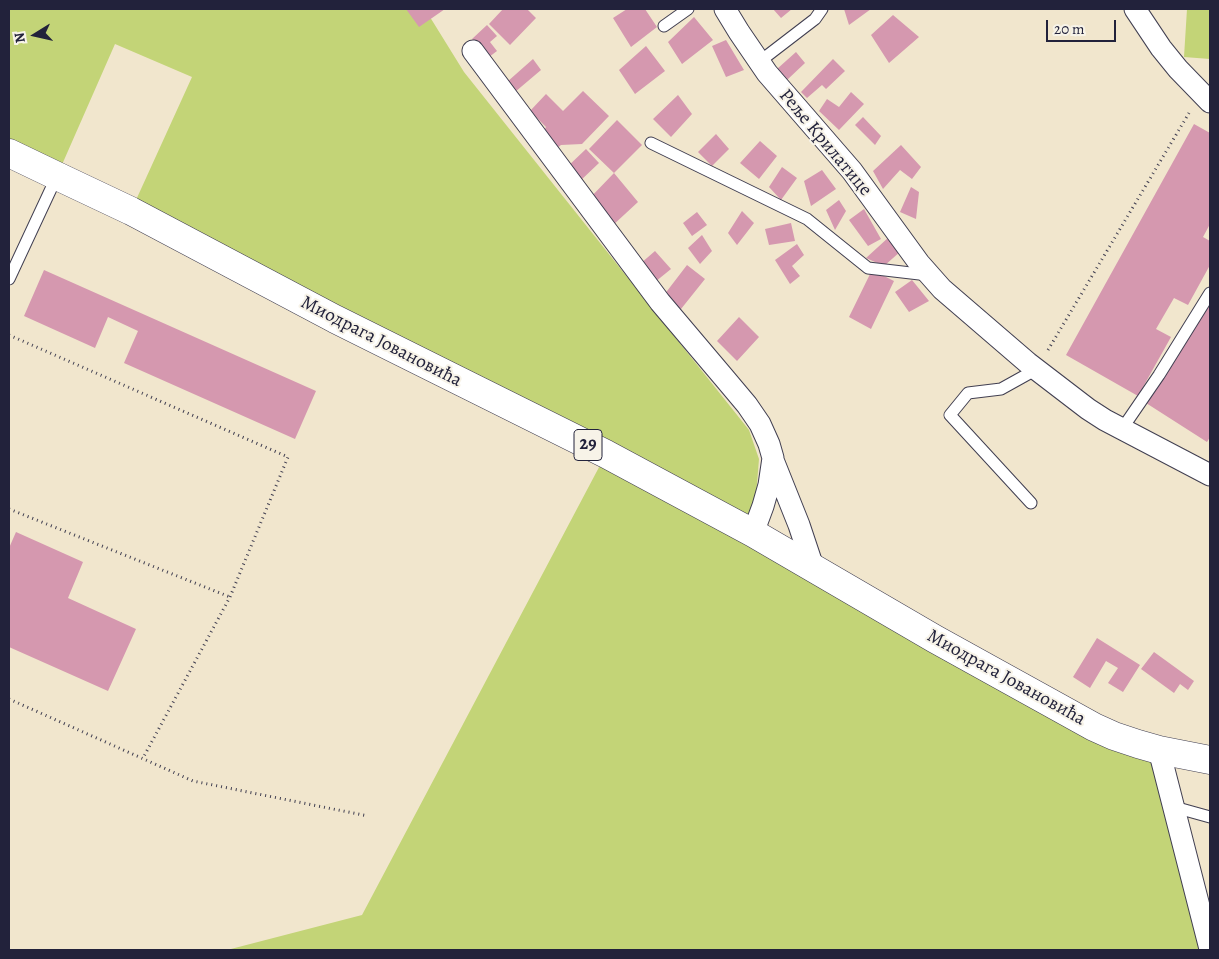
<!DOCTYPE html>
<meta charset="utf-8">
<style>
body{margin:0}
#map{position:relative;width:1219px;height:959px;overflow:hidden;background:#f1e6cd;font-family:Alegreya,serif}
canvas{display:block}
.frame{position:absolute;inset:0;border:10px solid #22223b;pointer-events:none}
.north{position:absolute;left:10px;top:10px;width:50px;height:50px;-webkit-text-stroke:4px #f7f3e8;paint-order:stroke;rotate:260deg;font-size:14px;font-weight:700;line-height:20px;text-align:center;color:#22223b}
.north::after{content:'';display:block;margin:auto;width:18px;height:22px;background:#22223b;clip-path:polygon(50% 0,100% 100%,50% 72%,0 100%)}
.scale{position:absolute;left:1046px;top:20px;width:70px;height:22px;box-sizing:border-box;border:2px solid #22223b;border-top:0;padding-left:6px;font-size:15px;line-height:18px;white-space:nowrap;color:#22223b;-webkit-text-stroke:4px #f7f3e8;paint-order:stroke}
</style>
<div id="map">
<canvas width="1219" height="959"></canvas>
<div class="frame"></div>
<div class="north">N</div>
<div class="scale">20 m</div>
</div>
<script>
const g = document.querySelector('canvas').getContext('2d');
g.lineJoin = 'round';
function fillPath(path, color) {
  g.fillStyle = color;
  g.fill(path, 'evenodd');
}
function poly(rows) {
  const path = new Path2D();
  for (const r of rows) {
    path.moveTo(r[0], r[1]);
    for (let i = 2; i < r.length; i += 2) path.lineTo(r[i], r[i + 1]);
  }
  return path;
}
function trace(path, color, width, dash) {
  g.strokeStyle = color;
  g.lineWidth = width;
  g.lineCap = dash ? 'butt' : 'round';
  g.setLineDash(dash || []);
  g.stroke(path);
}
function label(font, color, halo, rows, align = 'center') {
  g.font = font + ' Alegreya,serif';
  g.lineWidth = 4;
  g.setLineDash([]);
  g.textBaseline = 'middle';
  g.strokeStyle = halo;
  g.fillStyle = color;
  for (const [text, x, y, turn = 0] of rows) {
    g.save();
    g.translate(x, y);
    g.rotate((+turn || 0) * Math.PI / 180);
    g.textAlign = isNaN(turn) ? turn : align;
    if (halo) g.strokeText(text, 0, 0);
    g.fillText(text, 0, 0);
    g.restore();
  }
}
const green = poly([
 [9,9,425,9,464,72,749,430,759,459,753,533,1159,750,1210,950,227,950,362,915,606,454,131,211,192,77,115,44,57,176,9,153],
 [1187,9,1210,9,1210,59,1184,57]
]);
const building = poly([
 [406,9,445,9,419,27],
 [503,9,527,9,536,18,510,45,489,24],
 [627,9,645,9,657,27,631,47,613,18],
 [773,9,792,9,781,18],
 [844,9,871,9,849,25],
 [893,15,919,37,889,63,871,35],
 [694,17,713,40,682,64,668,42],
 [487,25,497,36,490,42,497,51,489,57,472,39],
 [726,40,744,70,726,77,712,46],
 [646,46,665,71,635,94,619,70],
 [796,52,805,63,787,80,777,69],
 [533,59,541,70,515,92,507,82],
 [833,59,845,71,826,89,822,85,807,98,801,92],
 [583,91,609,116,582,144,561,145,552,152,540,138,546,127,530,111,546,94,563,111],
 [851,92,864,104,839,130,819,111,827,99,839,107],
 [678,95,692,114,671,137,653,119],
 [863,117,881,136,875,145,855,125],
 [617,120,642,145,614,173,589,149],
 [1194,124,1210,133,1210,224,1203,237,1210,241,1210,265,1188,305,1174,298,1156,329,1171,337,1138,396,1066,355],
 [716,134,729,149,712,166,698,152],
 [760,141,777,156,759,179,740,163],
 [901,145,921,167,912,179,900,170,883,189,873,171],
 [586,149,599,163,579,182,566,168],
 [782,167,797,178,781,200,769,187],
 [822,170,836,189,811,206,804,181],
 [614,173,638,202,612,226,588,200],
 [911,187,919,192,916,219,900,212],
 [839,200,846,211,835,230,826,210],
 [864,209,881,239,868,246,849,220],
 [742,211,754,223,737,245,728,233],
 [697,212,707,225,692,236,683,223],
 [791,223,795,241,769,245,765,229],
 [702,235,712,251,700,264,688,248],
 [889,237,901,251,884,266,866,258],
 [797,244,804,255,792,266,800,276,790,284,775,260],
 [655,251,671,269,655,282,640,264],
 [687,265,705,279,681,309,664,295],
 [44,270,316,391,295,439,124,363,138,331,108,317,95,348,24,316],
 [872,270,894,281,871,329,849,317],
 [912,280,929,301,909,312,895,292],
 [1210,302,1210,437,1207,442,1146,403],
 [739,317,759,337,737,361,717,341],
 [16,532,83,562,68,598,136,629,108,691,9,647,9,548],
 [1097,638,1140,665,1123,692,1108,683,1118,668,1106,661,1090,688,1073,677],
 [1154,652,1194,681,1188,690,1180,684,1174,693,1141,669]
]);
const path = poly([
 [9,335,288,457,230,597,143,758],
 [1048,350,1189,113],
 [9,509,230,597],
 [9,699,193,781,368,816]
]);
const lane = poly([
 [664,26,688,9],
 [759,62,815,19,822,9],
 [651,143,807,219,868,268,928,275],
 [9,279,57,176],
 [1122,429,1159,375,1210,293],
 [1031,503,950,415,968,393,1001,389,1037,369],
 [1174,807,1210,817]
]);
const street = poly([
 [725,9,739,32,767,73,852,171,919,263,942,289,1028,363,1088,409,1105,420,1210,475],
 [1135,9,1161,48,1178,69,1210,102],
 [473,51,660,302,726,380,747,405,760,424,769,444,773,458,769,485,763,506,753,533],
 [773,460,799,525,813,567],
 [1159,750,1210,949]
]);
const primary = poly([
 [9,153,57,176,131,211,335,319,606,454,753,533,935,639,1094,727,1114,736,1138,744,1159,750,1210,760]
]);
const shields = [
 [588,445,28]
];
const shieldNames = [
 ["29",588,445]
];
const streetNames = [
 ["Реље Крилатице",825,143,50],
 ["Миодрага Јовановића",381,342,27],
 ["Миодрага Јовановића",1006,678,29]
];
fillPath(green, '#c3d477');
fillPath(building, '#d598af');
trace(lane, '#413f51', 13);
trace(street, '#413f51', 23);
trace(primary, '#413f51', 29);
trace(path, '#413f51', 3, [1, 4]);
trace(lane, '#fff', 11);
trace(street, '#fff', 21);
trace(primary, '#fff', 28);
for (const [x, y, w] of shields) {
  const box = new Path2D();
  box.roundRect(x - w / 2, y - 15.5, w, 31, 4);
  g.fillStyle = '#f7f3e8';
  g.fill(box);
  trace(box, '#22223b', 1);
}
label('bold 18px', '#22223b', null, shieldNames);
label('19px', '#22223b', '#f7f3e8', streetNames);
</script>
